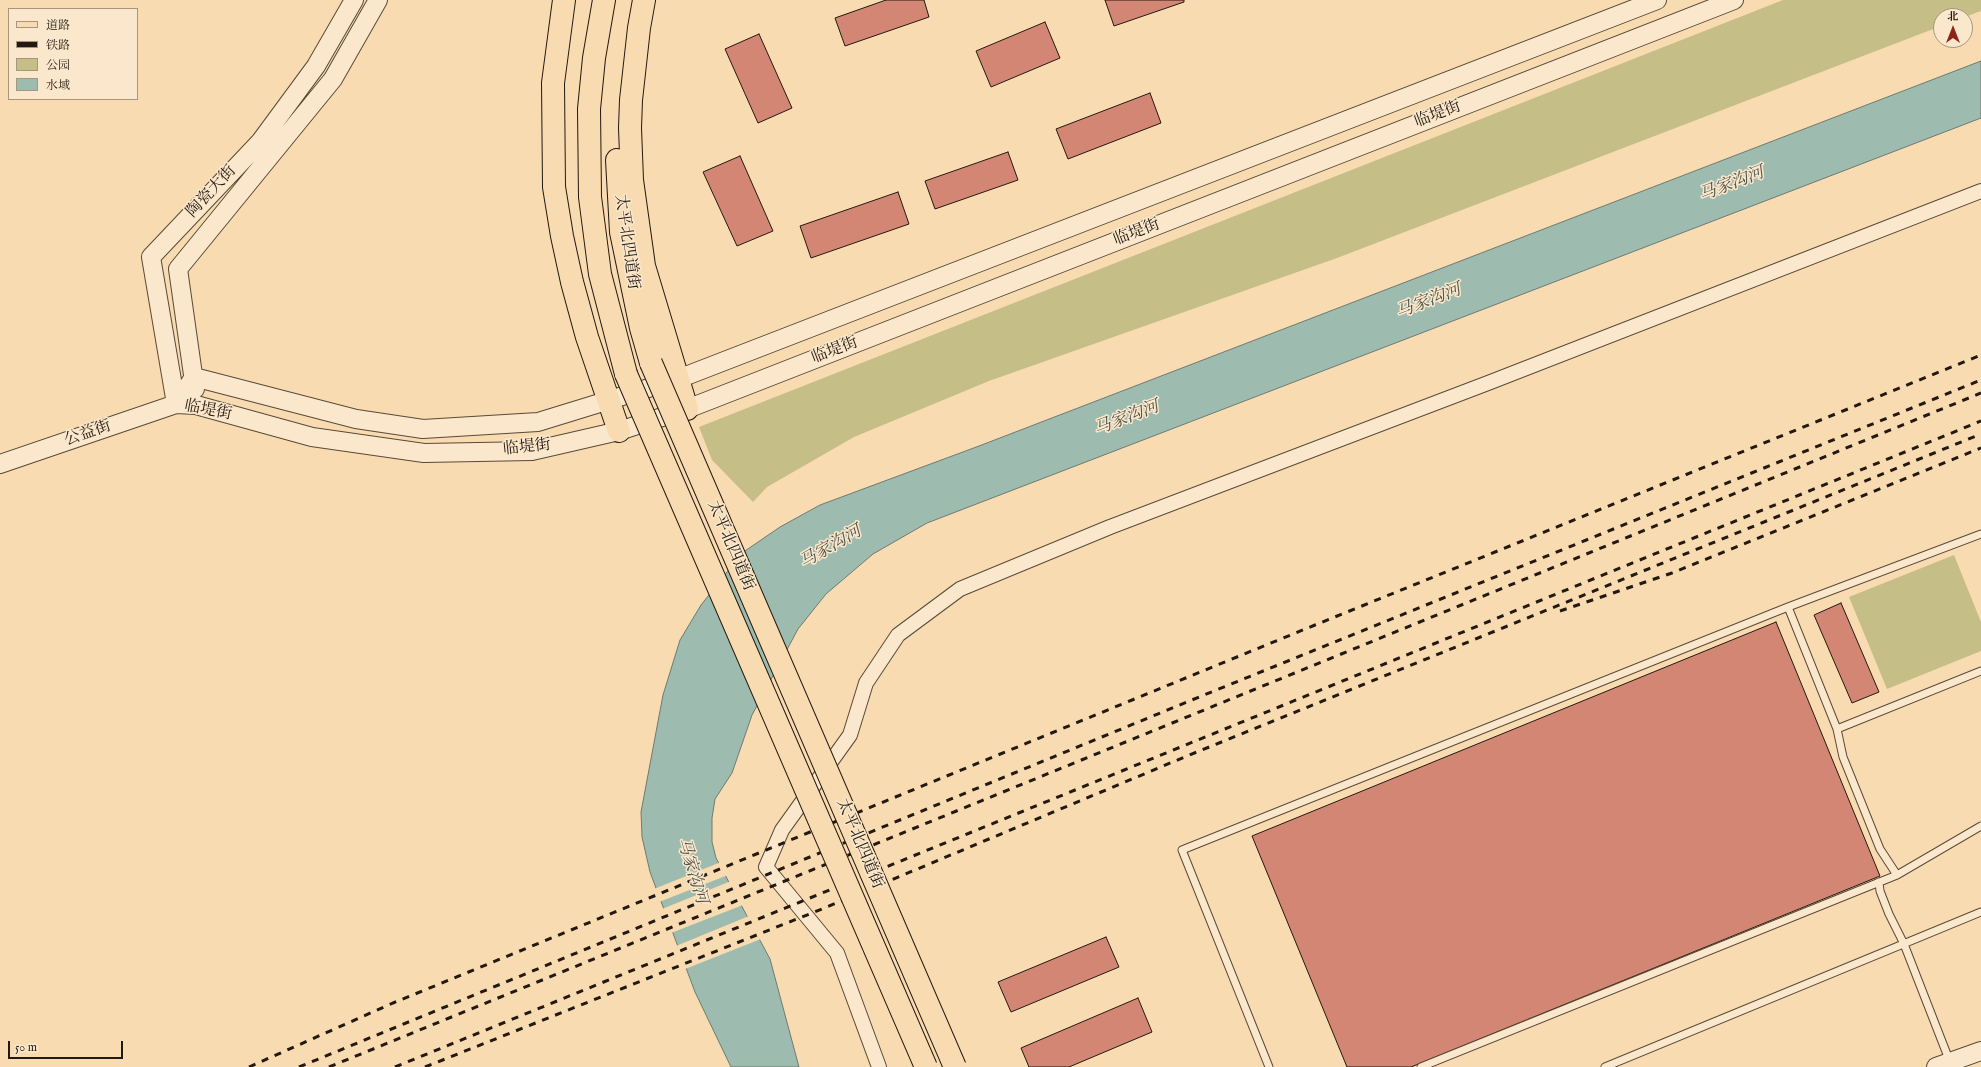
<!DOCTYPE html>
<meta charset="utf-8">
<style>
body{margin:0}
#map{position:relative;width:1981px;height:1067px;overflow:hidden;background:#f9dbb1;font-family:"IM FELL English","Noto Serif SC",serif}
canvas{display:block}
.legend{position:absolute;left:8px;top:8px;width:130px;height:92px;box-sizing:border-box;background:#fbe8cc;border:1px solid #a59581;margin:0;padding:5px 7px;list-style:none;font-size:12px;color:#231910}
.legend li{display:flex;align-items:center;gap:8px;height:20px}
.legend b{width:20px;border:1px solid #a59581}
.north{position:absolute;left:1933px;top:8px;width:40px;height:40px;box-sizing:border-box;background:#fbe8cc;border:1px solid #a59581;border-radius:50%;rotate:0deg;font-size:11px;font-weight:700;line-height:16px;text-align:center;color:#231910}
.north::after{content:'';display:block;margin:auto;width:14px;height:18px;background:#8f2418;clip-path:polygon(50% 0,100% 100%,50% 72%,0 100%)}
.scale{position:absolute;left:8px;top:1041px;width:115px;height:18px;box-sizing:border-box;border:2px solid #231910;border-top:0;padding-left:5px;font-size:12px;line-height:14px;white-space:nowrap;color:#231910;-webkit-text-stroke:3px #fbe8cc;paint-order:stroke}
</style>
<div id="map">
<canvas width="1981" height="1067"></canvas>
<ul class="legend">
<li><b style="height:5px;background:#f9dbb1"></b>道路</li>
<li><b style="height:5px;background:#231910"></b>铁路</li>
<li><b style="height:11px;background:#c5be86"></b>公园</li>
<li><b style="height:11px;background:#9ebbb0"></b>水域</li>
</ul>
<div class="north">北</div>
<div class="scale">50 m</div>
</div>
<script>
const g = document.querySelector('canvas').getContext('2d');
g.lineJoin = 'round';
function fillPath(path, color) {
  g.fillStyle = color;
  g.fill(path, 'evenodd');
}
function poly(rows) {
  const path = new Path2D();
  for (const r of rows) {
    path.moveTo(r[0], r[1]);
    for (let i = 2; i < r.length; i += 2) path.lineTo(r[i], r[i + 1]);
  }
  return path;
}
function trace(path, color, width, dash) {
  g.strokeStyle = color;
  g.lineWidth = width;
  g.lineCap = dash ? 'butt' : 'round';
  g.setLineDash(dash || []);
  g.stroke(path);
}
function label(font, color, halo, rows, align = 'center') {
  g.font = font + ' "IM FELL English","Noto Serif SC",serif';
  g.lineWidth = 3;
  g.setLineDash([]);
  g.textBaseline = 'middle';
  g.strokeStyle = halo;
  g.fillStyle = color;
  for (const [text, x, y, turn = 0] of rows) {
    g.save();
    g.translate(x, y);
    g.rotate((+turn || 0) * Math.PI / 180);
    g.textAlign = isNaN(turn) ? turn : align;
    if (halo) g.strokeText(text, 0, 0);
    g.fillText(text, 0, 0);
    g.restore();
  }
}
const green = poly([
 [1783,0,1981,0,1981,11,1965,17,1941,16,1941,26,1337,258,989,381,854,437,767,487,753,502,712,460,699,427],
 [1954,555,1981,622,1981,651,1887,689,1849,597]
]);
const water = poly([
 [1981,61,1981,118,927,523,873,554,826,594,798,629,752,715,732,773,715,799,712,818,712,842,716,858,770,959,799,1067,731,1067,695,992,650,872,642,837,641,812,663,695,680,640,701,605,742,553,780,527,820,505,979,446,1981,61]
]);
const pier = poly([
 [721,862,728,875,659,902,654,889],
 [731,881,743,905,671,933,662,909],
 [749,916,761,939,685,969,676,946]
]);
const building = poly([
 [886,0,924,0,929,17,845,46,835,18,886,0],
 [1105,0,1184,0,1184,2,1114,26,1105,0],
 [1045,22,1060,58,991,87,976,51,1045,22],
 [759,34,792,108,758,123,725,49,759,34],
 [1150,93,1161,123,1068,159,1056,129,1150,93],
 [1008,152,1018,180,935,209,925,181,1008,152],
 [740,156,773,231,737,246,703,172,740,156],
 [898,192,909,224,811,258,800,226,898,192],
 [1841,603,1879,692,1852,703,1814,615,1841,603],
 [1776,622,1880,876,1411,1067,1347,1067,1252,836,1776,622],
 [1106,937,1119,967,1011,1012,998,982,1106,937],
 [1138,998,1152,1032,1069,1067,1029,1067,1021,1048,1138,998]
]);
const service = poly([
 [1788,607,1837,729,1843,757,1880,849,1897,875],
 [1837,729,1981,671],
 [1879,882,1880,891,1889,914,1904,944,1950,1062],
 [1269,1067,1182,850,1788,607,1981,534],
 [1421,1067,1897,875,1981,826],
 [1605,1067,1981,912]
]);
const minor = poly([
 [879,1067,837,953,766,867,782,830,850,735,866,683,898,635,960,589,1110,527,1488,383,1981,191]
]);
const tertiary = poly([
 [195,389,178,269,333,79,378,0],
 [176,404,194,377,356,419,423,429,538,422,678,379,1657,0],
 [176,404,151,257,260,142,316,66,354,0],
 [0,464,176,404,196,405,312,437,424,453,532,451,619,431,687,409,1734,0],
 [1936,1067,1981,1051]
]);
const primary = poly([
 [564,0,553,83,554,187,562,236,572,282,587,337,619,431],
 [604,0,594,58,589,109,590,197,600,274,626,374],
 [644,0,639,28,631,100,630,128,632,180,644,266,687,409],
 [617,160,621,232,641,328,651,363]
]);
const rail = poly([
 [1560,611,1672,573,1981,448],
 [249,1067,393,1003,1315,625,1981,355],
 [299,1067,1204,695,1981,380],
 [329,1067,1981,393],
 [395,1067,1981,421],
 [425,1067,822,909,1187,756,1981,434]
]);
const primaryBridge = poly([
 [651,363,955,1067],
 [626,374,926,1067]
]);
const streetNames = [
 ["临堤街",1438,115,-21],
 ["陶瓷大街",212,192,-47],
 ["临堤街",1137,233,-21],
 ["太平北四道街",626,242,82],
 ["临堤街",835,351,-21],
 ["临堤街",208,411,11],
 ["公益街",88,434,-19],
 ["临堤街",527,448,-6],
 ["太平北四道街",730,546,67],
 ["太平北四道街",859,844,67]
];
const waterNames = [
 ["马家沟河",1732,185,-21],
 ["马家沟河",1429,302,-21],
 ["马家沟河",1127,419,-21],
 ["马家沟河",831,548,-30],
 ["马家沟河",691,871,73]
];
fillPath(green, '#c5be86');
fillPath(water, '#9ebbb0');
trace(water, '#6d7a70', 1);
fillPath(pier, '#f9dbb1');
fillPath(building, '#d28673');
trace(building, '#231910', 1);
trace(service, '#584a38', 9);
trace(minor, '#584a38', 16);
trace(tertiary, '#584a38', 20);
trace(primary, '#231910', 24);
trace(service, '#fbe8cc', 7);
trace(minor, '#fbe8cc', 14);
trace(tertiary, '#fbe8cc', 18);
trace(primary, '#f9dbb1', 22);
trace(rail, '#231910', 3, [7, 7]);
trace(primaryBridge, '#231910', 24, []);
trace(primaryBridge, '#f9dbb1', 22);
label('16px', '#231910', '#fbe8cc', streetNames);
label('italic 17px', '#4e5248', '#fbe8cc', waterNames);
</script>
